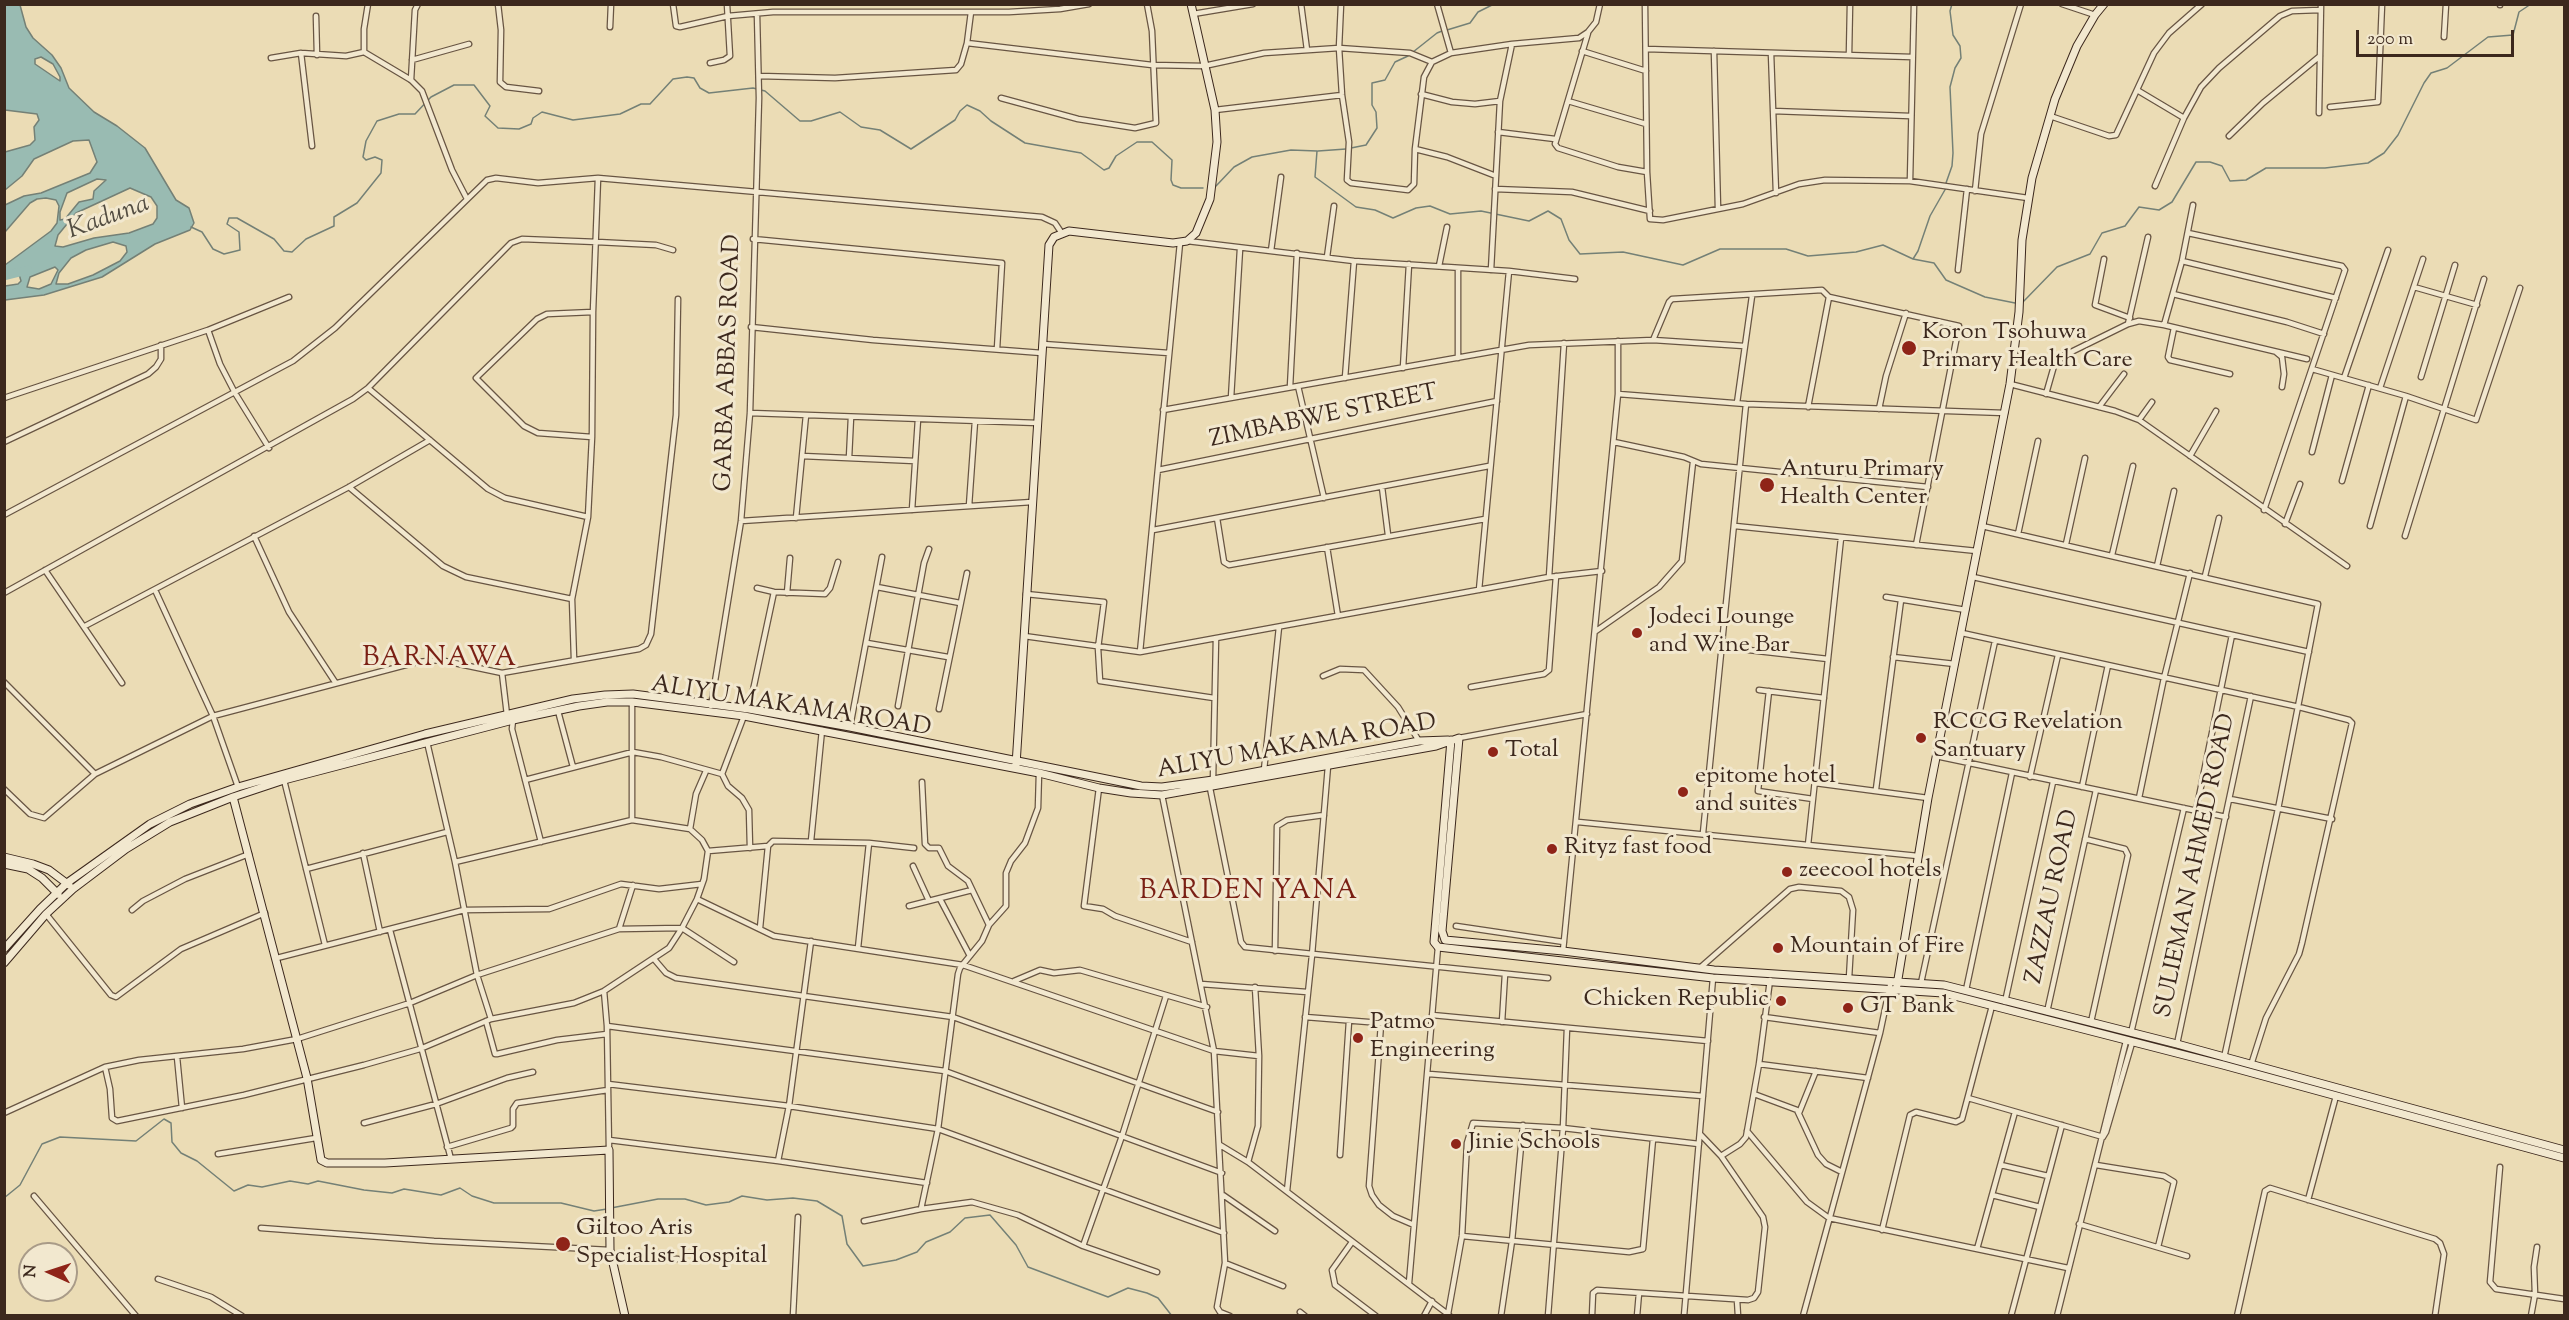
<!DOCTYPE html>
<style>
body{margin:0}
#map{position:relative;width:2569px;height:1320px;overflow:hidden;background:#ebdcb5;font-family:"Sorts Mill Goudy",serif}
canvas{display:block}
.frame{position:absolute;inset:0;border:6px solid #3c281d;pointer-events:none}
.north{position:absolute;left:18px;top:1242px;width:60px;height:60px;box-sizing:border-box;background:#f2e8cf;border:2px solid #a99b88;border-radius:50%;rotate:273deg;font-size:16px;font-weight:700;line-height:24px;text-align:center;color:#3c281d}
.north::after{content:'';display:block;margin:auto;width:21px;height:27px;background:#8f2418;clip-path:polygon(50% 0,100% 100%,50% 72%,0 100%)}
.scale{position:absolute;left:2356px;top:30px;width:158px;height:27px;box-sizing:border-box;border:3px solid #3c281d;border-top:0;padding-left:8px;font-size:18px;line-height:21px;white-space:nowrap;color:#3c281d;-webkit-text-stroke:4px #f2e8cf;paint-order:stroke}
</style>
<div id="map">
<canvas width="2569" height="1320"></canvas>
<div class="frame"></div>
<div class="north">N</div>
<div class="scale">200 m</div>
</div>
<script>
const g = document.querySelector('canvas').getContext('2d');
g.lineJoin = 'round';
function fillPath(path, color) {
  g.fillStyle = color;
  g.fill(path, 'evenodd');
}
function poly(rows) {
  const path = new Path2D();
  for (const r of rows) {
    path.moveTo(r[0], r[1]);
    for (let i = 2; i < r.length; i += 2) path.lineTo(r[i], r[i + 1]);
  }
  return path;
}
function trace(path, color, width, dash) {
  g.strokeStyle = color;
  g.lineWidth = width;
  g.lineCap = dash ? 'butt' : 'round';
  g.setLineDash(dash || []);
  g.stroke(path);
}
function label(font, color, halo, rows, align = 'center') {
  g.font = font + ' "Sorts Mill Goudy",serif';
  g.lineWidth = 6;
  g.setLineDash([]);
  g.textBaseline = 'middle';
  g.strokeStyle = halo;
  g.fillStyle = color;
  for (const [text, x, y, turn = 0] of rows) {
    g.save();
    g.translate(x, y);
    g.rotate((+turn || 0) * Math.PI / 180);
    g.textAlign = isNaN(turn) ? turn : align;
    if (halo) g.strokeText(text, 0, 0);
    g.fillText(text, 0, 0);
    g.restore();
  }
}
const water = poly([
 [5,4,20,5,26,27,33,38,52,55,61,68,69,88,94,112,117,126,145,148,176,200,189,208,194,223,190,230,155,244,102,277,44,295,5,300,5,286,18,284,21,281,19,274,5,276,5,265,51,231,57,223,59,206,56,200,46,198,37,199,30,203,5,232,5,205,24,196,41,193,90,173,97,162,89,140,73,141,34,159,22,176,5,190,5,152,30,145,35,140,34,127,39,120,37,114,5,110,5,4],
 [41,57,53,64,60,77,60,81,35,64,35,59,41,57],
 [97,179,106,180,94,191,93,199,79,202,65,219,60,220,60,212,67,193,97,179],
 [130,188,151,197,157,206,157,218,153,224,129,233,94,238,63,247,55,246,58,235,76,213,130,188],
 [113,242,126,246,127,252,120,261,93,275,68,284,56,284,59,273,71,258,86,250,113,242],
 [55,267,58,270,51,284,39,289,27,287,30,277,55,267]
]);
const stream = poly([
 [1447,30,1470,23,1478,12,1494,4],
 [1351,148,1366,145,1377,128,1376,112,1372,105,1372,83,1385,80,1395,62,1408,56,1437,33,1442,31],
 [1318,151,1346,149],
 [1946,183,1952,166,1953,153,1950,87,1955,68,1961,58,1960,46,1953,35,1950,11,1952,4],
 [1216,186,1234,167,1252,157,1291,150,1317,151,1315,177,1356,207,1375,210,1393,218,1416,208,1430,206,1450,214,1481,211,1529,221,1548,211,1561,219,1569,240,1580,254,1623,252,1683,265,1720,249,1786,249,1808,256,1856,252,1883,245,1913,259,1934,263,1946,280,1985,297,2015,303],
 [191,227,202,232,213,249,224,254,240,250,239,232,227,224,229,218,237,218,274,239,284,251,292,252,306,239,334,226,334,217,357,203,381,173,382,160,375,157,366,160,363,157,366,141,377,121,399,114,415,114,431,97,454,85,474,85,490,106,485,116,498,128,519,129,531,124,533,118,542,112,573,120,620,114,641,104,650,104,673,79,687,77,694,78,700,88,709,93,753,88,765,91,800,121,811,121,840,112,861,127,880,130,911,149,955,120,960,111,967,105,980,111,991,121,1025,143,1081,153,1104,170,1109,168,1116,156,1137,142,1152,142,1172,160,1171,180,1173,185,1181,188,1203,188],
 [1913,259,1918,251,1930,216,1946,188],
 [2022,303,2057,267,2090,254,2102,233,2125,226,2139,207,2159,210,2172,202,2196,162,2210,162,2222,166,2230,181,2246,180,2266,168,2325,168,2368,163,2384,153,2398,135,2424,83,2431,73,2447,68,2488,37,2513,35,2519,12,2531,4],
 [4,1198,20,1185,42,1144,60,1137,136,1141,164,1119,171,1123,172,1142,181,1153,197,1161,234,1191,248,1185,262,1187,290,1181,308,1184,318,1181,364,1190,392,1193,404,1189,441,1195,460,1188,472,1196,494,1203,561,1203,594,1211,607,1209],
 [611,1208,658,1199,685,1199,706,1205,729,1202,742,1196,767,1200,793,1198,817,1201,842,1216,847,1244,863,1266,896,1260,917,1252,926,1242,950,1232,965,1218,990,1215,1016,1245,1028,1267,1108,1297,1128,1288,1147,1293,1158,1298,1172,1316]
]);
const river = poly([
 [4,276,28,270]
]);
const street = poly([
 [368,4,364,29,364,52,411,80,422,91,452,170,467,199],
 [498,4,501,30,500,82,506,87,539,91],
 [673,4,676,26,680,27,728,16,773,12,1009,12,1060,9,1089,4],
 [1301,4,1307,50],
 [1341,4,1339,48,1342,95,1349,142,1347,180,1351,183,1408,190,1414,184,1415,149,1424,77,1432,62,1451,53,1512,44,1579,38,1588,32,1596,22,1600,4],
 [1437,4,1451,53],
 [1645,4,1647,172,1650,219,1663,220,1743,204,1799,184,1825,180,1910,181,2028,198],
 [2062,4,2095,15],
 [2500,5,2500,4],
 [1193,14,1253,4],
 [316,16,317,55],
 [610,27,611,4],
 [1588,33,1555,144,1558,148,1618,167,1647,172],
 [2444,37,2446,4],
 [967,43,1152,65,1204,66,1264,53,1339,48,1410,53,1432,62],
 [1646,49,1912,57],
 [1582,51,1646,71],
 [1714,51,1718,209],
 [301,53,312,146],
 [1771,53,1776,193],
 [1849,55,1850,4],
 [271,58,301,53,346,56,364,52],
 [412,60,469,44],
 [710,63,724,60,730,56,727,4],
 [759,76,835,78,956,70,961,64,967,43,971,12],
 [411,80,415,10,418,4],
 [2137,90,2184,118],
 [1421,94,1452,102,1475,104,1500,101],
 [1001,98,1078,119,1135,128,1156,123,1152,31,1147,4],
 [1568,101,1646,124],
 [2330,107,2378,102,2382,4],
 [1215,110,1342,95],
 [1773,111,1910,116],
 [2319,113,2321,4],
 [2050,116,2109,136,2116,135,2154,53,2169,33,2202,4],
 [1498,132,1555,139],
 [2229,136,2263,103,2320,56],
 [1415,149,1447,157,1496,176],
 [1910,181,1914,4],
 [2155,186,2184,118,2201,87,2219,68,2280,16,2292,11,2320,10],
 [1495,189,1572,192,1650,211],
 [1975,191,1981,134,2021,4],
 [2188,233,2342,266,2345,270,2264,510],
 [753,239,1002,263,997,349],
 [1187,241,1354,261,1509,271,1575,279],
 [1271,251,1281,177],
 [1327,257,1334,206],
 [2104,259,2095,305,2130,318],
 [2182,261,2336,298],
 [1439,266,1447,227],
 [1491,270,1500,101,1512,44],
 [1958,270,1967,189],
 [2414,287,2477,305],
 [2173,294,2287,322,2324,334],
 [1829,297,1959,326,1916,545],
 [2128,324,2148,237],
 [2164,325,2307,359],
 [751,327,873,340,1042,353],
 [2174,328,2168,357,2170,360,2230,374],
 [208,330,220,364,235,393,269,448],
 [1653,340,1669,302,1672,299,1822,290,1829,297,1808,407],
 [1043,344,1169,353],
 [2276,352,2282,357,2284,374,2282,387],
 [1458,358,1458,268],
 [1403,368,1409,264],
 [2312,369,2406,396,2476,420,2520,288],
 [2421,377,2455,265],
 [1345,378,1354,261],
 [2344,378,2388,250],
 [2010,384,2115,411,2139,420,2347,566],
 [1298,386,1324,498],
 [1290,387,1297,253],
 [368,388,488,489,505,498,588,517],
 [2380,388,2423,259],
 [1618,394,1746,404,2005,413],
 [2046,394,2054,366,2063,356,2128,324,2139,321,2164,325,2182,261,2193,205],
 [4,398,208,330,289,297],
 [1231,398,1240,249],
 [1737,403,1752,296],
 [2099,407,2124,374],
 [1879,409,1886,376,1906,313],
 [1163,410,1529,345,1653,340,1744,346],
 [750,413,1038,423],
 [2139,420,2152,402],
 [592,437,538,433,524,426,476,378,537,319,547,314,593,312],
 [4,442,148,374,156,367,161,359,161,345],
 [1614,442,1684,457,1701,464,1928,487],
 [2312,452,2332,375],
 [802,456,915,461],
 [2190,456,2216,411],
 [849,458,851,417],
 [1158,470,1497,401],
 [2342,481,2369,385],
 [349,487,443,566,466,577,572,599],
 [1382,487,1388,535],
 [969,506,975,421],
 [912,510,918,419],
 [4,515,293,361,335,328,487,180,496,178,538,183,598,178,1042,217,1055,223,1061,232],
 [796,518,806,415],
 [1217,518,1224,562,1229,565,1485,519],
 [741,521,1032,502],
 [2285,524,2300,484],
 [1735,526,1977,551],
 [1982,526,2318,604,2278,809,2224,1058],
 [2370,526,2406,396],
 [1153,530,1489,466],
 [2018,534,2038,441],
 [254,536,289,612,335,682],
 [2405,536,2484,279],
 [2066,544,2085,458],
 [1327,547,1338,616],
 [2112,555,2133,466],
 [2157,566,2174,491],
 [45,570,122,683],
 [2205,576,2219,518],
 [1549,577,1564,343],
 [1973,577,2309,652],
 [877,587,960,603],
 [757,588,774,592,825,594,830,588,838,562],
 [155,590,213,716,238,787],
 [1479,590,1509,271],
 [4,593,353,399,368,388,511,243,522,239,597,242,656,245,673,250],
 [787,593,790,558],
 [1026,594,1104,602,1098,648,1100,681,1214,698],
 [1886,597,1966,610],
 [85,626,349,487,430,440],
 [1596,631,1659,587,1682,561,1693,462],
 [1962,633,2299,707,2349,720,2352,723,2302,943,2299,954,2266,1018,2251,1065],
 [1024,636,1140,652,1549,577,1602,571],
 [867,643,948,657],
 [1722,647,1828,659],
 [1140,652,1180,243],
 [1893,657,1955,664],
 [574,659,572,599,588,517,592,437,593,312,598,178],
 [502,673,507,715],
 [1323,676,1340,669,1364,670,1398,707,1419,741],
 [4,682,95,774],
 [1471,687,1544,674,1549,670,1556,576],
 [1759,690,1824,698],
 [1769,691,1758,791,1813,799],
 [632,702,632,820],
 [711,706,741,521,750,413,759,98,757,14],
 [898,706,924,563,929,549],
 [749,709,774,592],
 [939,709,967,573],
 [558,711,573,767],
 [513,720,512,729,541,842],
 [850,727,882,557],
 [1459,738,1587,714],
 [427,742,455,862,477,975,491,1019],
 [1936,756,2226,817],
 [1264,770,1279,627],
 [722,774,728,786,742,798,749,810,750,848],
 [722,774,744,716],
 [2030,777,2058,655],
 [284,780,325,945],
 [525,780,633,752,661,757,722,774],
 [1213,780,1216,638],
 [922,782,925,844,929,848,939,848,948,866,968,881,989,925],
 [1815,783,1928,798],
 [2082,787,2108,665],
 [1099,788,1084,906,1103,909,1115,916,1192,942],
 [1210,788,1241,942,1245,947,1548,978],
 [4,789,30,814,44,818,95,774,213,716,417,662,440,660,502,673,639,649,646,645,651,634,676,415,678,299],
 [1876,789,1901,600],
 [1162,795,1214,1051,1225,1263,1217,1307,1220,1312,1230,1316],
 [2139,798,2164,678,2190,573],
 [2230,799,2332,819],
 [2196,811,2232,635],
 [1578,822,1918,856],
 [690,829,696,794,706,771],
 [1703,833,1746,404],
 [2085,839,2125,849,2128,855,2091,1022],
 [811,841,822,730],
 [1808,845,1841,538],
 [708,851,768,846],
 [363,853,380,932],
 [913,866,929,901],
 [306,869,447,832],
 [697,899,774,936,963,965,1214,1051,1259,1056],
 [940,899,970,956],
 [909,906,972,890],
 [132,910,143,901,185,879,249,854],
 [46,914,111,995,116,997,181,949,265,913],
 [1456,926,1564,942],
 [760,928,768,846,773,841,869,843,914,848],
 [619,929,633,885],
 [390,930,451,1159],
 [858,948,869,843],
 [1275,951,1277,826,1287,820,1324,815],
 [1563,951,1618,394,1618,341],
 [277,958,464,910,549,909,621,884,659,889,702,884],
 [654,959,666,973,676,978,953,1017,1218,1112],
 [1701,967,1790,889,1799,887,1841,891,1849,897,1853,910,1849,978],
 [1014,981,1040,970,1054,973,1080,970,1207,1007],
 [1921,983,1995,641],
 [1201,984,1307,992],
 [1966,990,2012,773],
 [604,991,607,1026,609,1150],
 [2005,1002,2053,782],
 [2047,1012,2096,790],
 [1432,1015,1708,1041],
 [1305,1017,1431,1027],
 [1764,1017,1880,1033],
 [486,1021,495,1054,497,1054,557,1040,607,1034],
 [1502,1022,1505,974],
 [1381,1024,1369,1186,1372,1195,1379,1205,1393,1216,1414,1225],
 [607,1026,945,1071,1222,1173],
 [2131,1033,2184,808],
 [2177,1044,2251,696],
 [177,1057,182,1108],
 [1759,1064,1868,1078],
 [105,1067,110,1089,112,1118,117,1121,244,1095,364,1065,420,1049,491,1019,574,1003,604,991,669,948,682,928,697,899,704,879,708,851,702,840,690,829,632,820,455,862],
 [1429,1074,1703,1096],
 [608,1084,789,1106,938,1129,1224,1233],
 [1754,1094,1797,1110,1818,1155,1826,1164,1842,1172],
 [1968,1098,2103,1137],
 [4,1113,105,1067,139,1060,243,1049,297,1039,410,1003,477,975,619,929,682,928,734,962],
 [1799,1113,1816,1071],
 [364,1123,436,1104,507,1078,533,1072],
 [1747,1131,1807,1202,1829,1218,2068,1268],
 [2103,1137,2106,1132,2132,1043],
 [609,1140,778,1161,927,1183],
 [1220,1145,1248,1162,1449,1315],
 [447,1147,511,1128,513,1126,513,1109,517,1103,608,1090],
 [218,1154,316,1138],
 [1340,1155,1349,1021],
 [1721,1156,1740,1144,1746,1137,1759,1064,1770,980],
 [778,1161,789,1106,811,941],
 [1248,1162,1258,1126,1259,1056,1255,987],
 [2001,1165,2048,1176],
 [2096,1165,2164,1176,2174,1182,2158,1247],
 [2500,1167,2490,1282,2496,1289,2564,1299],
 [1287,1191,1312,955,1328,766],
 [1223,1195,1275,1231],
 [1992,1195,2040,1207],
 [34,1196,136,1316],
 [2308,1200,2336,1096],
 [921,1209,938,1129,958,974,960,968,982,941,989,925,1006,906,1006,873,1011,861,1025,843,1038,808,1039,773],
 [864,1221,921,1209,972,1202,1018,1215,1083,1246,1157,1272],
 [2079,1224,2187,1256],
 [261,1228,434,1241,610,1250],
 [1882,1230,1910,1115,1916,1112,1956,1122,1962,1119,1992,1006],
 [1462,1236,1629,1252,1643,1249,1653,1139],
 [1352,1242,1332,1270,1335,1285,1376,1316],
 [1083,1246,1122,1136,1166,996],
 [1977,1249,2015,1112],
 [611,1256,678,1259],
 [1225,1263,1283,1286],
 [158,1279,211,1297,242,1316],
 [1409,1283,1438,947],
 [1737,1300,1738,1316],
 [1300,1312,1305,1316],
 [1448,1314,1462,1236,1467,1143,1473,1123,1563,1128,1699,1144],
 [793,1316,798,1217],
 [1424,1316,1432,1301],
 [1501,1316,1512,1241,1523,1125],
 [1548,1316,1563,1128,1567,1028],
 [1592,1316,1593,1293,1597,1290,1748,1300,1754,1298,1758,1292,1765,1227,1763,1217,1721,1156,1700,1134],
 [1637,1316,1639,1293],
 [1684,1316,1713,978],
 [1803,1316,1880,1033,1891,981],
 [2011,1316,2062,1125],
 [2057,1316,2126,1041],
 [2237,1316,2265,1191,2270,1188,2435,1239,2440,1243,2444,1254,2435,1316],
 [2531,1316,2535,1294,2534,1267,2537,1247]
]);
const secondary = poly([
 [1451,740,1434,942,1438,947,1713,978,1943,993,2223,1065,2564,1158],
 [1016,765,1049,245,1054,237,1069,231,1173,243,1187,241,1196,233,1210,199,1217,142,1215,110,1191,4],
 [233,797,307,1078,321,1160,327,1163,385,1163,609,1150,610,1250,625,1316],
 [4,857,33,864,49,870,69,885],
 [4,864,28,869,42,878,58,894],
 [4,949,40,909,67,883,150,824,190,804,238,787,425,734,573,699,605,695,633,694,749,709,850,727,1141,786,1162,787,1213,780,1419,741,1448,740],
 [4,963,46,914,73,889,126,849,170,822,233,797,284,780,513,720,579,706,607,702,632,702,744,716,1039,773,1099,788,1131,793,1162,795,1436,746,1459,738,1442,931,1445,940,1563,951,1714,970,1944,985,2177,1044,2564,1150],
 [1897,985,1928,798,2010,384,2019,312,2022,240,2032,178,2055,99,2077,46,2095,15,2104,4]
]);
const markers = [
 [1909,348,8,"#8f2418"],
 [1767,485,8,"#8f2418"],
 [1637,633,6,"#8f2418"],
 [1921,738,6,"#8f2418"],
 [1493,752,6,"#8f2418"],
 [1683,792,6,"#8f2418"],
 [1552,849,6,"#8f2418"],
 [1787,872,6,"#8f2418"],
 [1778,948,6,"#8f2418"],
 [1781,1001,6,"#8f2418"],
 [1848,1008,6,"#8f2418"],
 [1358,1038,6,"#8f2418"],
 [1456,1144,6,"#8f2418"],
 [563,1244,8,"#8f2418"]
];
const poiNames = [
 ["Koron Tsohuwa",1922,334],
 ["Primary Health Care",1922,362],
 ["Anturu Primary",1780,471],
 ["Health Center",1780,499],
 ["Jodeci Lounge",1649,619],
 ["and Wine Bar",1649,647],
 ["RCCG Revelation",1933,724],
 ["Santuary",1933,752],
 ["Total",1505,752],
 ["epitome hotel",1695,778],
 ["and suites",1695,806],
 ["Rityz fast food",1564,849],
 ["zeecool hotels",1799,872],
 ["Mountain of Fire",1790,948],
 ["Chicken Republic",1769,1001,"right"],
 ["GT Bank",1860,1008],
 ["Patmo",1370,1024],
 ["Engineering",1370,1052],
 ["Jinie Schools",1468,1144],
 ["Giltoo Aris",576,1230],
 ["Specialist Hospital",576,1258]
];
const streetNames = [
 ["GARBA ABBAS ROAD",730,363,-88],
 ["ZIMBABWE STREET",1324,418,-12],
 ["ALIYU MAKAMA ROAD",791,708,9],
 ["ALIYU MAKAMA ROAD",1297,748,-10],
 ["SULIEMAN AHMED ROAD",2197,866,-78],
 ["ZAZZAU ROAD",2054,897,-78]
];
const waterNames = [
 ["Kaduna",109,219,-20]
];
const quarterNames = [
 ["BARNAWA",440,660],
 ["BARDEN YANA",1249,893]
];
fillPath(water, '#99bbb2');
trace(water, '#748076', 1.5);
trace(stream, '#748076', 1.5);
trace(river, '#99bbb2', 9);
trace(street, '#685543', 7);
trace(secondary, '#3c281d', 9);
trace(street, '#f2e8cf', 4.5);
trace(secondary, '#f2e8cf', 7);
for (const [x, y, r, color] of markers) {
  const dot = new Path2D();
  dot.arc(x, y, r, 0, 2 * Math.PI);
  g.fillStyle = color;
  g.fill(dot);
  trace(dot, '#f2e8cf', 2);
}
label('24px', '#3c281d', '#f2e8cf', poiNames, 'left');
label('24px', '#3c281d', '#f2e8cf', streetNames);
label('italic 26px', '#534d42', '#f2e8cf', waterNames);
g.letterSpacing = '1.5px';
label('27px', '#7a1f14', '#f2e8cf', quarterNames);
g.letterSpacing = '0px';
</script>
